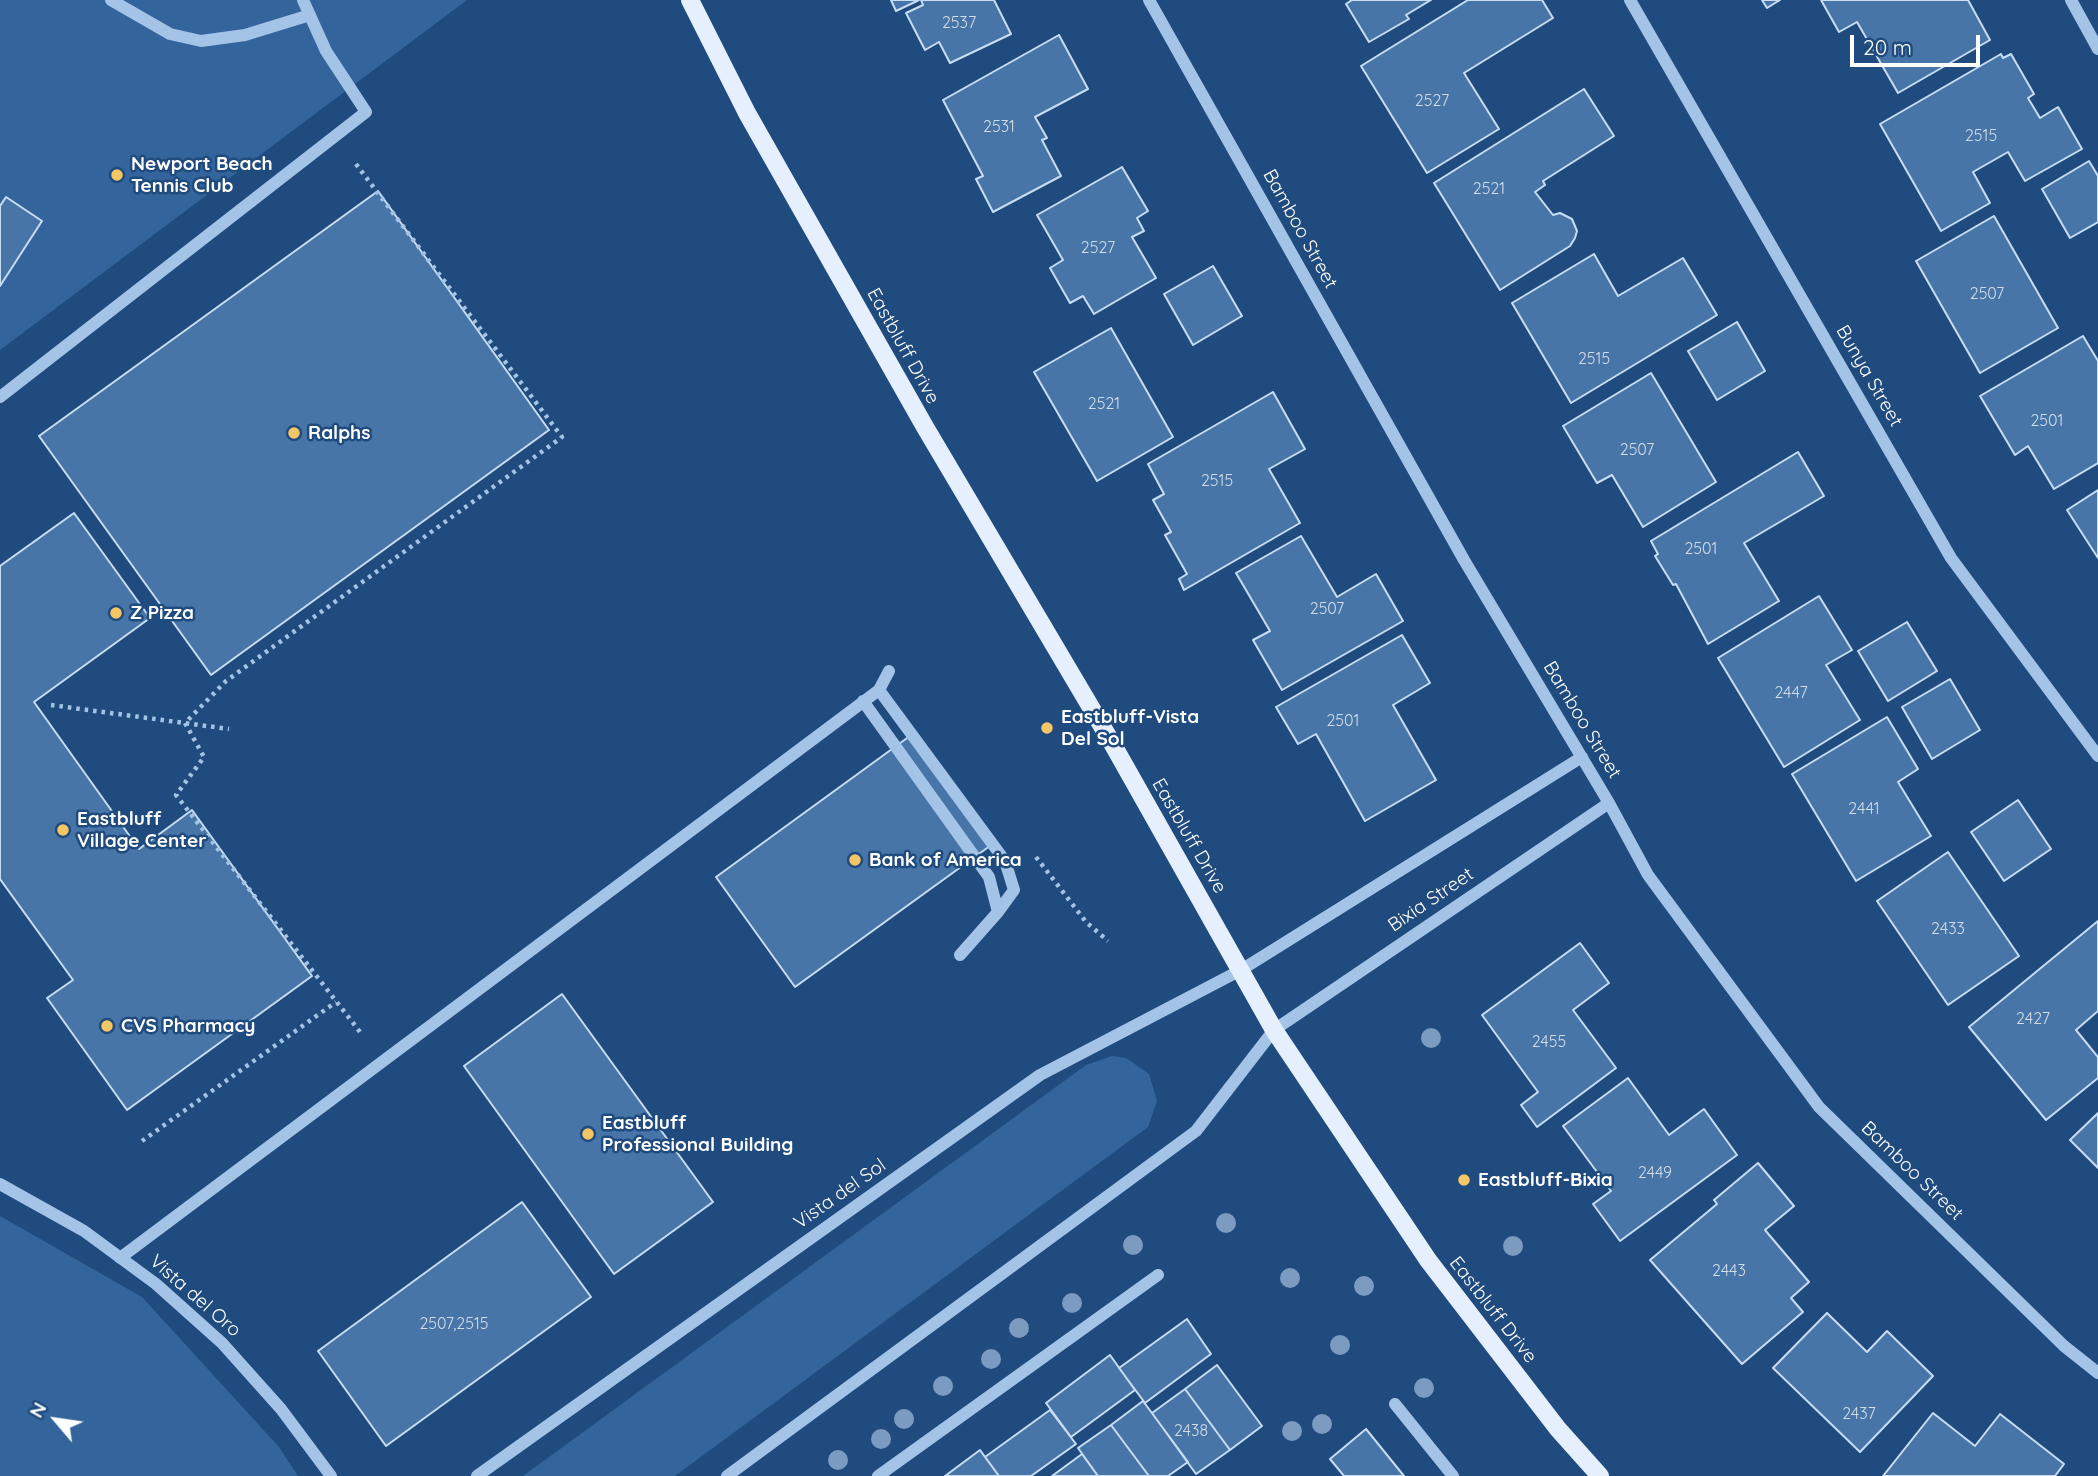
<!DOCTYPE html>
<style>
body{margin:0}
#map{position:relative;width:2098px;height:1476px;overflow:hidden;background:#204b7e;font-family:Quicksand,sans-serif}
canvas{display:block}
.north{position:absolute;left:21px;top:1385px;width:70px;height:70px;-webkit-text-stroke:5px #204b7e;paint-order:stroke;rotate:299deg;font-size:19px;font-weight:700;line-height:28px;text-align:center;color:#fff}
.north::after{content:'';display:block;margin:auto;width:24px;height:32px;background:#fff;clip-path:polygon(50% 0,100% 100%,50% 72%,0 100%)}
.scale{position:absolute;left:1850px;top:35px;width:130px;height:32px;box-sizing:border-box;border:4px solid #fff;border-top:0;padding-left:9px;font-size:21px;line-height:24px;white-space:nowrap;color:#fff;-webkit-text-stroke:5px #204b7e;paint-order:stroke}
</style>
<div id="map">
<canvas width="2098" height="1476"></canvas>
<div class="north">N</div>
<div class="scale">20 m</div>
</div>
<script>
const g = document.querySelector('canvas').getContext('2d');
g.lineJoin = 'round';
function fillPath(path, color) {
  g.fillStyle = color;
  g.fill(path, 'evenodd');
}
function poly(rows) {
  const path = new Path2D();
  for (const r of rows) {
    path.moveTo(r[0], r[1]);
    for (let i = 2; i < r.length; i += 2) path.lineTo(r[i], r[i + 1]);
  }
  return path;
}
function trace(path, color, width, dash) {
  g.strokeStyle = color;
  g.lineWidth = width;
  g.lineCap = dash ? 'butt' : 'round';
  g.setLineDash(dash || []);
  g.stroke(path);
}
function label(font, color, halo, rows, align = 'center') {
  g.font = font + ' Quicksand,sans-serif';
  g.lineWidth = 5;
  g.setLineDash([]);
  g.textBaseline = 'middle';
  g.strokeStyle = halo;
  g.fillStyle = color;
  for (const [text, x, y, turn = 0] of rows) {
    g.save();
    g.translate(x, y);
    g.rotate((+turn || 0) * Math.PI / 180);
    g.textAlign = isNaN(turn) ? turn : align;
    if (halo) g.strokeText(text, 0, 0);
    g.fillText(text, 0, 0);
    g.restore();
  }
}
const green = poly([
 [0,0,467,0,0,350],
 [1112,1056,1126,1058,1149,1074,1157,1101,1148,1127,675,1476,523,1476,1086,1065],
 [0,1216,142,1297,279,1447,298,1476,0,1476]
]);
const building = poly([
 [891,0,919,0,896,11,891,0],
 [921,0,994,0,1011,34,950,63,939,42,925,50,906,13,923,5,921,0],
 [1352,0,1431,0,1406,15,1409,19,1369,42,1346,4,1352,0],
 [1468,0,1542,0,1553,18,1464,73,1499,129,1427,173,1361,66,1468,0],
 [1762,0,1780,0,1767,8,1762,0],
 [1821,0,1968,0,1990,40,1898,93,1857,22,1839,32,1821,0],
 [1059,35,1088,89,1035,117,1047,138,1042,140,1061,176,993,212,976,179,983,176,943,100,1059,35],
 [2001,54,2003,58,2011,54,2034,94,2028,98,2040,118,2058,107,2082,149,2025,181,2008,152,1973,172,1990,203,1941,231,1880,124,2001,54],
 [1584,89,1614,136,1543,181,1545,185,1535,192,1553,215,1560,213,1572,219,1577,231,1575,238,1570,246,1500,290,1434,183,1584,89],
 [2089,161,2098,176,2098,222,2070,238,2042,189,2089,161],
 [1122,167,1148,211,1137,218,1144,231,1132,237,1156,278,1094,314,1083,296,1070,303,1050,268,1063,260,1037,215,1122,167],
 [378,191,549,430,211,675,39,436,378,191],
 [6,197,42,221,0,286,0,206,6,197],
 [1994,216,2058,328,1980,373,1916,261,1994,216],
 [1594,254,1618,296,1683,258,1717,315,1571,403,1512,303,1594,254],
 [1213,266,1242,316,1193,345,1164,294,1213,266],
 [1737,322,1765,371,1717,400,1688,351,1737,322],
 [1111,328,1173,437,1097,481,1034,372,1111,328],
 [2083,336,2098,361,2098,463,2054,489,2028,446,2015,455,1980,396,2083,336],
 [1651,373,1716,482,1643,527,1612,475,1597,483,1563,426,1651,373],
 [1273,392,1305,449,1269,469,1300,523,1184,590,1179,579,1187,574,1165,535,1171,532,1153,500,1164,494,1148,464,1273,392],
 [1798,452,1824,496,1744,543,1779,601,1708,644,1676,584,1673,585,1655,556,1658,554,1651,541,1798,452],
 [2098,490,2098,558,2067,510,2098,490],
 [74,513,150,618,34,702,139,849,192,810,312,976,127,1110,47,998,73,980,0,879,0,566,74,513],
 [1301,536,1337,597,1376,574,1403,621,1282,690,1253,640,1270,631,1236,573,1301,536],
 [1819,596,1852,650,1826,665,1860,720,1784,767,1718,658,1819,596],
 [1907,622,1937,671,1888,701,1858,651,1907,622],
 [1402,635,1430,683,1393,705,1436,780,1365,821,1316,734,1298,744,1276,707,1402,635],
 [1950,679,1980,730,1932,759,1902,707,1950,679],
 [1887,717,1918,769,1898,782,1931,836,1856,881,1792,774,1887,717],
 [914,733,994,843,795,987,716,877,914,733],
 [2018,800,2051,849,2004,881,1971,832,2018,800],
 [1948,852,2019,956,1948,1005,1877,901,1948,852],
 [2098,921,2098,1011,2076,1030,2098,1057,2098,1078,2046,1120,1969,1027,2098,921],
 [1580,943,1609,983,1573,1010,1616,1068,1537,1127,1521,1105,1538,1092,1482,1015,1580,943],
 [562,994,713,1202,614,1274,464,1066,562,994],
 [1628,1078,1669,1135,1704,1109,1737,1155,1620,1241,1593,1204,1611,1191,1563,1126,1628,1078],
 [2098,1113,2098,1168,2070,1140,2098,1113],
 [1758,1163,1794,1206,1765,1230,1809,1282,1791,1298,1803,1312,1742,1364,1650,1260,1717,1204,1714,1200,1758,1163],
 [522,1202,591,1297,386,1446,318,1351,522,1202],
 [1827,1313,1867,1352,1887,1331,1933,1376,1860,1452,1773,1368,1827,1313],
 [1187,1319,1211,1354,1145,1403,1119,1368,1187,1319],
 [1110,1355,1135,1390,1071,1437,1046,1403,1110,1355],
 [1217,1365,1262,1426,1230,1450,1185,1389,1217,1365],
 [1185,1389,1230,1450,1196,1474,1152,1413,1185,1389],
 [1143,1401,1188,1462,1168,1476,1149,1476,1111,1425,1143,1401],
 [1050,1410,1076,1444,1031,1476,999,1476,985,1457,1050,1410],
 [1933,1413,1975,1446,2000,1414,2064,1464,2055,1476,1883,1476,1933,1413],
 [1111,1425,1149,1476,1098,1476,1078,1448,1111,1425],
 [1366,1429,1404,1476,1344,1476,1330,1459,1366,1429],
 [980,1450,999,1476,945,1476,980,1450],
 [1082,1454,1098,1476,1052,1476,1082,1454]
]);
const path = poly([
 [356,164,562,437,226,681,185,723,204,757,176,795,360,1032],
 [51,705,229,729],
 [1036,857,1086,922,1108,941],
 [142,1141,336,1002]
]);
const minor = poly([
 [111,0,170,34,201,41,245,35,310,15],
 [1149,0,1464,560,1609,803,1648,875,1819,1107,2064,1346,2098,1373],
 [1630,0,1951,558,2098,756],
 [2071,0,2098,49],
 [0,397,366,112,326,51,303,0],
 [879,690,1005,861,1014,890,998,912],
 [863,701,989,877,998,912,960,955],
 [0,1184,84,1231,156,1284,222,1343,281,1409,331,1476],
 [120,1258,879,690,889,671],
 [1395,1404,1453,1476],
 [477,1476,1040,1075,1241,970,1582,757],
 [727,1476,1196,1131,1274,1030,1609,803],
 [878,1476,1158,1275]
]);
const major = poly([
 [690,0,747,113,925,427,1112,743,1274,1030,1428,1260,1558,1429,1600,1476]
]);
const trees = [
 [1431,1038],
 [1226,1223],
 [1133,1245],
 [1513,1246],
 [1290,1278],
 [1364,1286],
 [1072,1303],
 [1019,1328],
 [1340,1345],
 [991,1359],
 [943,1386],
 [1424,1388],
 [904,1419],
 [1322,1424],
 [1292,1431],
 [881,1439],
 [838,1460]
];
const markers = [
 [117,175,7,"#f5c764"],
 [294,433,7,"#f5c764"],
 [116,613,7,"#f5c764"],
 [1047,728,7,"#f5c764"],
 [63,830,7,"#f5c764"],
 [855,860,7,"#f5c764"],
 [107,1026,7,"#f5c764"],
 [588,1134,7,"#f5c764"],
 [1464,1180,7,"#f5c764"]
];
const numberNames = [
 ["2537",959,23],
 ["2527",1432,101],
 ["2531",999,127],
 ["2515",1981,136],
 ["2521",1489,189],
 ["2527",1098,248],
 ["2507",1987,294],
 ["2515",1594,359],
 ["2521",1104,404],
 ["2501",2047,421],
 ["2507",1637,450],
 ["2515",1217,481],
 ["2501",1701,549],
 ["2507",1327,609],
 ["2447",1791,693],
 ["2501",1343,721],
 ["2441",1864,809],
 ["2433",1948,929],
 ["2427",2033,1019],
 ["2455",1549,1042],
 ["2449",1655,1173],
 ["2443",1729,1271],
 ["2507,2515",454,1324],
 ["2437",1859,1414],
 ["2438",1191,1431]
];
const poiNames = [
 ["Newport Beach",131,164],
 ["Tennis Club",131,186],
 ["Ralphs",308,433],
 ["Z Pizza",130,613],
 ["Eastbluff-Vista",1061,717],
 ["Del Sol",1061,739],
 ["Eastbluff",77,819],
 ["Village Center",77,841],
 ["Bank of America",869,860],
 ["CVS Pharmacy",121,1026],
 ["Eastbluff",602,1123],
 ["Professional Building",602,1145],
 ["Eastbluff-Bixia",1478,1180]
];
const streetNames = [
 ["Bamboo Street",1300,229,61],
 ["Eastbluff Drive",903,346,61],
 ["Bunya Street",1869,376,60],
 ["Bamboo Street",1582,720,59],
 ["Eastbluff Drive",1189,836,60],
 ["Bixia Street",1431,900,-34],
 ["Bamboo Street",1912,1171,44],
 ["Vista del Sol",840,1194,-35],
 ["Vista del Oro",195,1296,41],
 ["Eastbluff Drive",1493,1310,52]
];
fillPath(green, '#33659c');
fillPath(building, '#4875a7');
trace(building, '#c7ddf6', 2);
trace(path, '#a4c4e7', 4.5, [3.5, 5]);
trace(minor, '#a4c4e7', 12);
trace(major, '#e5effd', 18);
g.fillStyle = '#7c9bc0';
for (const [x, y] of trees) {
  g.beginPath();
  g.arc(x, y, 10, 0, 2 * Math.PI);
  g.fill();
}
for (const [x, y, r, color] of markers) {
  const dot = new Path2D();
  dot.arc(x, y, r, 0, 2 * Math.PI);
  g.fillStyle = color;
  g.fill(dot);
  trace(dot, '#204b7e', 2.5);
}
label('16px', '#d1dce9', null, numberNames);
label('bold 19px', '#fff', '#204b7e', poiNames, 'left');
label('19px', '#fff', '#204b7e', streetNames);
</script>
